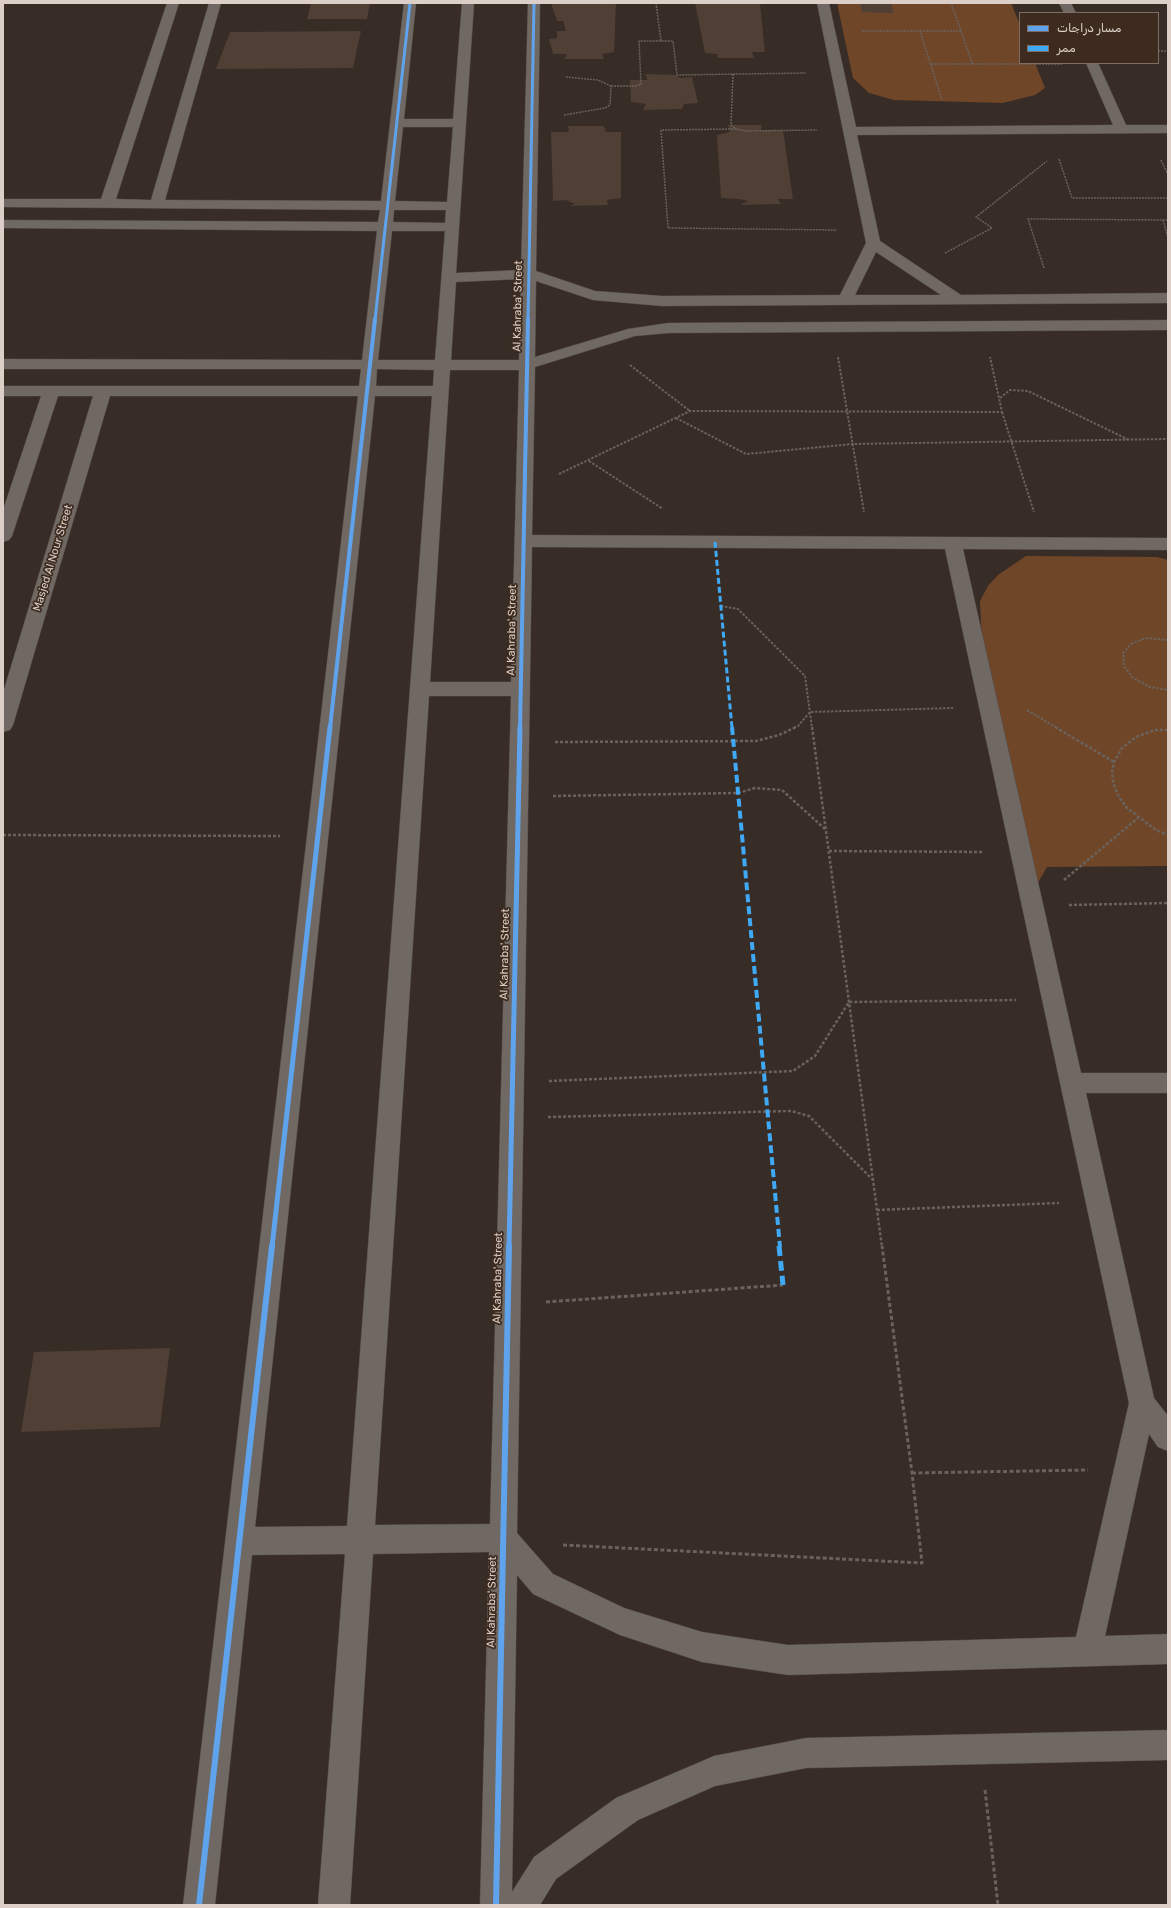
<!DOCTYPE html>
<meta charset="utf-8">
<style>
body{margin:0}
#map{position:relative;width:1171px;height:1908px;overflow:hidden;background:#372c26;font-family:Rubik,"Noto Sans Arabic",sans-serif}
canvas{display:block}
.frame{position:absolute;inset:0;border:4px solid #dbcfc7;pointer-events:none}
.legend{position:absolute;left:1019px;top:12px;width:140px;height:52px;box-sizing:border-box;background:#3e2b1f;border:1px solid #7d6d62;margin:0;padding:5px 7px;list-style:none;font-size:12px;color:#dbcfc7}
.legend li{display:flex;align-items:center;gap:8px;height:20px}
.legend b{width:20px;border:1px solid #7d6d62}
</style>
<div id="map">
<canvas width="1171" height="1908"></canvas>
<div class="frame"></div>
<ul class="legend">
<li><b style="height:5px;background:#60a3ed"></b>مسار دراجات</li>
<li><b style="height:5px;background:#3fa9f5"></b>ممر</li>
</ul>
</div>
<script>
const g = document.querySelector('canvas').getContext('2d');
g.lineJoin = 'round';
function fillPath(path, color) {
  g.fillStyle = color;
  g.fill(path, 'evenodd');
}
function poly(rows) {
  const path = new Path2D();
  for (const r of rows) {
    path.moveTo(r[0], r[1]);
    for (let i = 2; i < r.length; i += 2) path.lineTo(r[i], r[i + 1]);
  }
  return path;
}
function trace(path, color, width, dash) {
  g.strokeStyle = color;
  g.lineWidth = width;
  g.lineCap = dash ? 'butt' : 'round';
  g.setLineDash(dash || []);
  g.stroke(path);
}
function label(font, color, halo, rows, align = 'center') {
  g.font = font + ' Rubik,sans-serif';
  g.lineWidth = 3.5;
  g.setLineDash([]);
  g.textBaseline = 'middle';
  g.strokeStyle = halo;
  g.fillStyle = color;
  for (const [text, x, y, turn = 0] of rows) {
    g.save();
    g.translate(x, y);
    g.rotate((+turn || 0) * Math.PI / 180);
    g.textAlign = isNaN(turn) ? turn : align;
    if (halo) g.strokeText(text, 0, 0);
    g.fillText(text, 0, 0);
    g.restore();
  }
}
const green = poly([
 [837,3,1011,3,1020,25,1020,63,1035,63,1045,88,1035,95,1003,103,894,100,869,93,853,78],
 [1026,556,1157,557,1168,560,1168,866,1047,867,1031,895,984,685,980,601,988,586,998,575]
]);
const building = poly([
 [311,3,370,3,367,19,307,19],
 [551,3,616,3,614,52,602,54,604,59,564,59,567,54,553,54,549,39,557,38,557,31,566,31,563,21,557,21],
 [695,3,760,3,765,52,752,52,754,58,717,58,718,54,705,53],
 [860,3,892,3,893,13,862,12],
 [361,31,353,68,216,69,230,32],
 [646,74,677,75,680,78,692,77,698,103,684,104,682,109,643,110,646,104,631,102,630,80,647,80],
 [728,125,762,125,761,130,783,130,793,199,778,199,781,204,740,205,748,201,739,199,721,198,717,135,730,132],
 [568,126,604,126,606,132,621,132,621,198,607,200,608,205,569,206,575,204,566,200,553,201,551,132,569,132],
 [170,1348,160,1427,21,1432,34,1352]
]);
const pathFar3 = poly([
 [656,3,661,41],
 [862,31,920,31,942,100],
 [920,31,961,31,951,3],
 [961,31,973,65],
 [1158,51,1168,51],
 [931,64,1062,64],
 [733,74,731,125,736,129,746,131,817,130],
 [611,86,636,86,641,84,639,41,673,41,677,75,806,73],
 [564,115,605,108,610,105,611,86,598,80,565,77],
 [736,129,661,130,668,228,837,230],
 [1059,159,1072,198,1168,198],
 [1161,160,1168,175],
 [1163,220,1168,238],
 [945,253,992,228,976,217,1047,161],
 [1044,268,1028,219,1168,220]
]);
const pathFar2 = poly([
 [838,357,864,512],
 [630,365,690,411],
 [1000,398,1010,390,1028,391,1129,440],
 [1002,412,1034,512],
 [676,418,746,454,853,444,1168,439],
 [589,461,663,509],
 [559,474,690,411,1002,412,990,357],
 [721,606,738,609,805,676,812,728],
 [1168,640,1146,638,1131,644,1123,653,1124,666,1133,678,1150,687,1168,690],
 [1027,710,1057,728],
 [794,728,798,726,810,712,953,708]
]);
const pathFar1 = poly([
 [812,727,882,1247],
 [1055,727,1114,762],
 [1168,730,1155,730,1136,737,1122,748,1114,762,1112,773,1114,785,1119,797,1127,808,1156,830,1168,835],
 [555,742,756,741,779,735,796,727],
 [553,796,738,793,755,788,782,790,826,830],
 [3,835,280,836],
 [829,851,984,852],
 [1064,880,1138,818],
 [1069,905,1168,903],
 [549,1081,793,1071,815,1056,849,1002,1016,1000],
 [548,1117,791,1111,809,1116,872,1179],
 [877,1210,1059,1203]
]);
const path = poly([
 [546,1302,783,1285],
 [912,1473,1088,1470],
 [563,1545,922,1563,912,1473,882,1246],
 [985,1790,998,1905]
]);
const minor = poly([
 [167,3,179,3,116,199,151,200,209,3,221,3,165,200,381,201,404,3,416,3,404,119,453,119,462,3,474,3,456,273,521,270,528,3,540,3,536,271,595,291,662,296,840,295,866,243,817,3,829,3,856,127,1113,125,1086,63,1098,63,1126,125,1168,125,1168,133,857,135,880,241,961,295,1168,293,1168,303,662,306,593,300,536,281,535,357,628,329,668,323,1168,320,1168,330,668,333,635,336,535,367,532,535,1168,538,1168,550,963,549,1081,1073,1168,1073,1168,1093,1086,1093,1154,1398,1168,1416,1168,1451,1158,1447,1149,1434,1105,1636,1168,1634,1168,1664,788,1675,702,1662,620,1635,533,1594,517,1575,512,1892,534,1857,616,1798,714,1756,806,1738,1168,1730,1168,1760,806,1768,715,1786,638,1820,556,1879,540,1905,480,1905,489,1552,373,1554,350,1905,318,1905,345,1554,252,1555,215,1905,183,1905,358,396,110,396,13,725,10,730,3,732,3,693,93,396,58,396,12,536,9,540,3,542,3,510,41,396,3,396,3,386,359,386,361,369,3,369,3,359,362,360,377,231,3,228,3,220,378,222,380,210,3,207,3,199,101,199,167,3],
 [403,127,453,127,447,202,395,201,403,127],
 [394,210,446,210,445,223,393,222,394,210],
 [392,231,445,231,435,360,378,360,392,231],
 [876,252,941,295,855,295,876,252],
 [521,279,519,360,451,360,456,282,521,279],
 [377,369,434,370,433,386,376,386,377,369],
 [450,370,519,370,511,682,430,682,450,370],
 [375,396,432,396,347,1526,255,1527,375,396],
 [532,547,945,549,1129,1403,1076,1637,788,1645,702,1632,624,1608,553,1574,517,1533,532,547],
 [429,696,511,696,490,1524,375,1525,429,696],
 [1059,3,1071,3,1076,13,1064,13,1059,3]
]);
const quietFar2 = poly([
 [715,542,732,728]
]);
const quietFar1 = poly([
 [732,727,780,1247]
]);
const quiet = poly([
 [779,1246,783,1285]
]);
const cyclewayFar3 = poly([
 [375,320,410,3],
 [528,320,534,3]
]);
const cyclewayFar2 = poly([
 [330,728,375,319],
 [520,728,528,319]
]);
const cyclewayFar1 = poly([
 [272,1247,330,727],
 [509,1247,520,727]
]);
const cycleway = poly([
 [199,1905,272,1246],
 [496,1905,509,1246]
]);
const streetNames = [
 ["Al Kahraba' Street",518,306,-89],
 ["Masjed Al Nour Street",53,558,-73],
 ["Al Kahraba' Street",512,630,-89],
 ["Al Kahraba' Street",505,954,-89],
 ["Al Kahraba' Street",498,1278,-89],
 ["Al Kahraba' Street",492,1602,-89]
];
fillPath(green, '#704629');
fillPath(building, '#503f34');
trace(minor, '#534944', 1);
trace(pathFar3, '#6a625d', 1.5, [2, 1]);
trace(pathFar2, '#6a625d', 2, [2.5, 1.5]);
trace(pathFar1, '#6a625d', 2.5, [3, 2]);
trace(path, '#6a625d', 3, [4, 2.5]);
fillPath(minor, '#706862');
trace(quietFar2, '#3fa9f5', 3, [6, 3]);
trace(quietFar1, '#3fa9f5', 4, [8, 4]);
trace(quiet, '#3fa9f5', 5, [10, 5]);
trace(cyclewayFar3, '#60a3ed', 3);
trace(cyclewayFar2, '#60a3ed', 4);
trace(cyclewayFar1, '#60a3ed', 5);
trace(cycleway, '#60a3ed', 6);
label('11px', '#dbcfc7', '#3e2b1f', streetNames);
</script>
